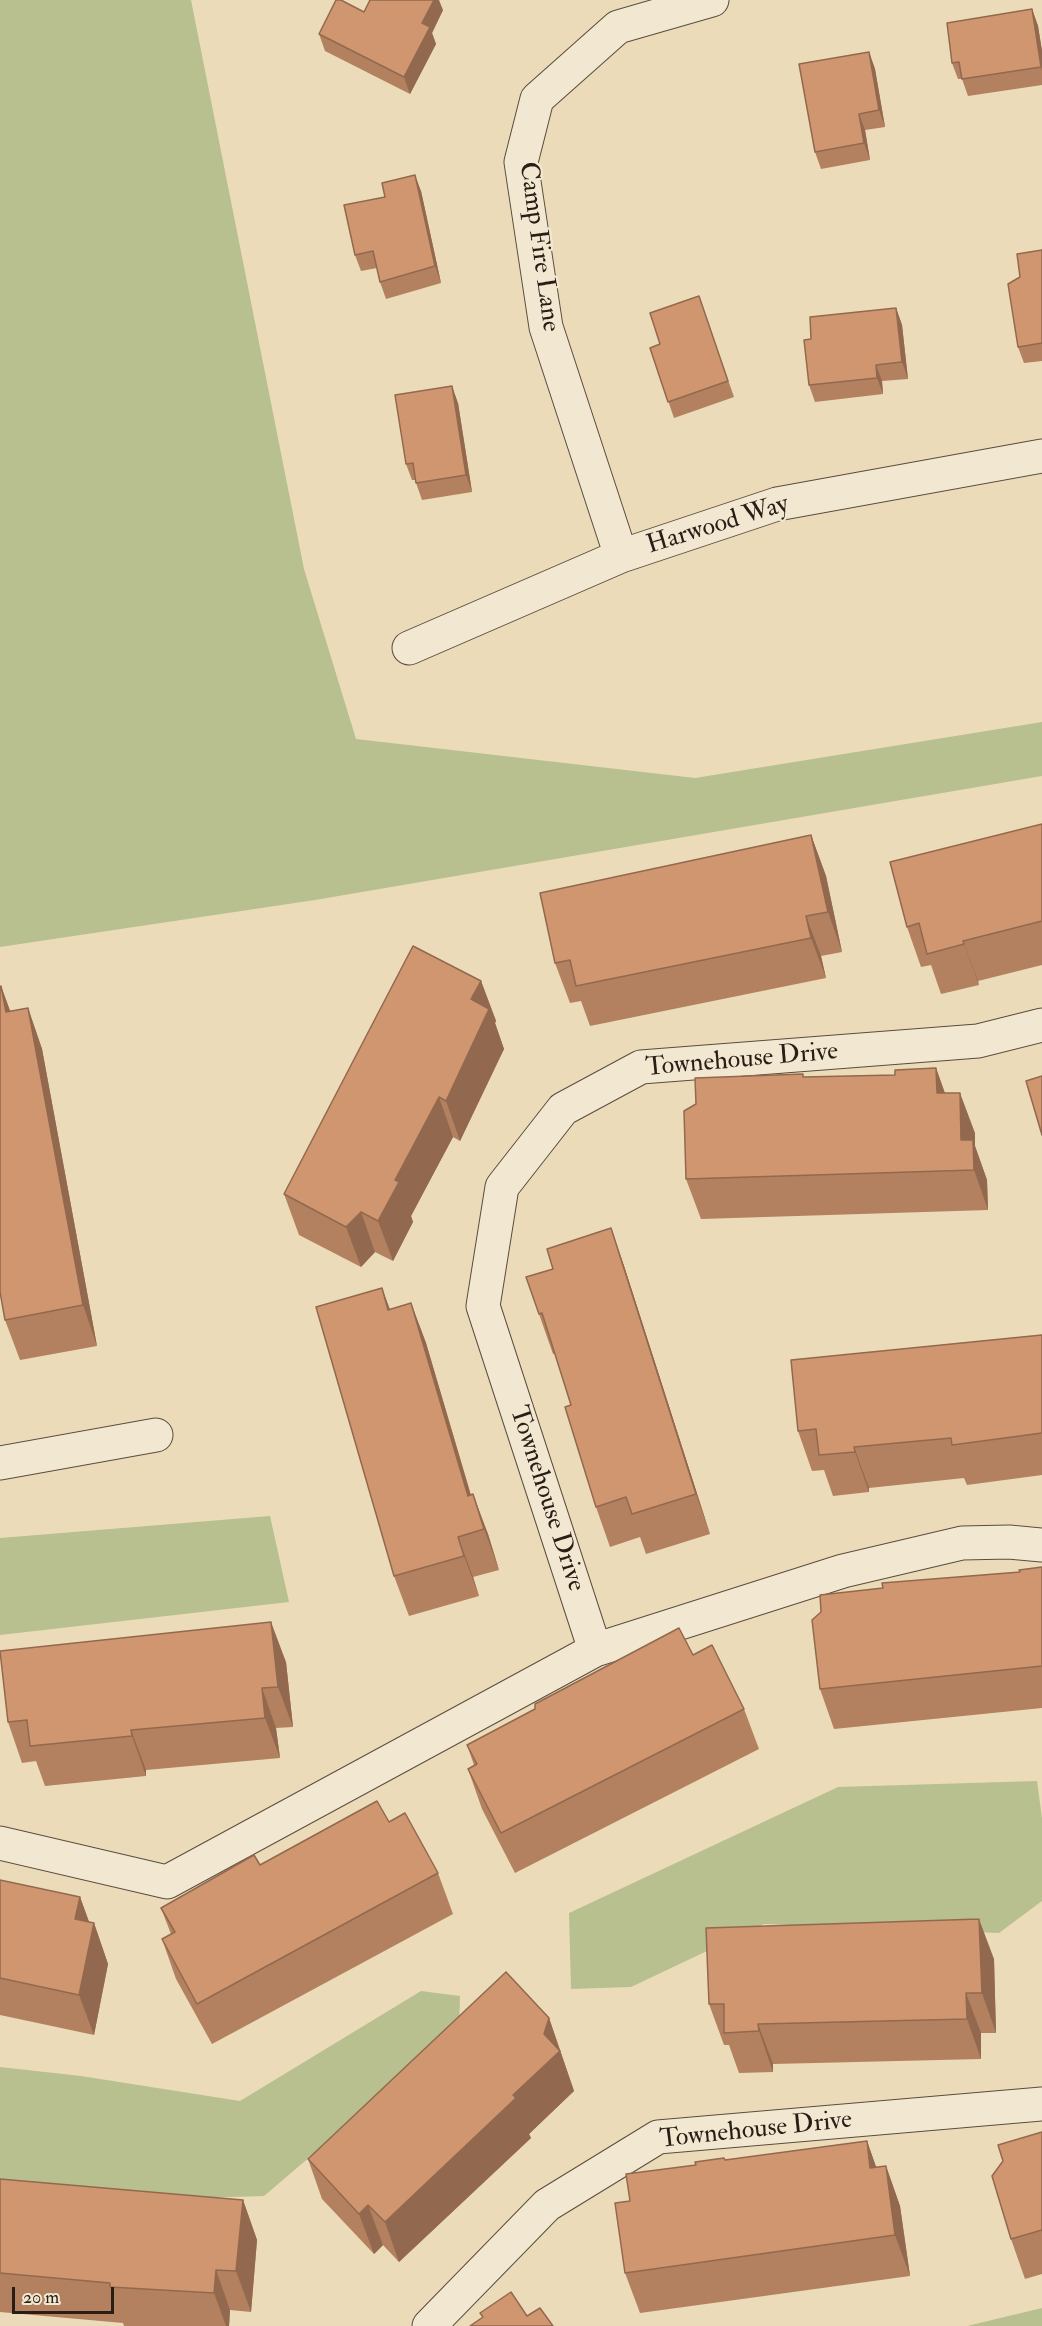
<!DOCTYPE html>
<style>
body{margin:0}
#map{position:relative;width:1042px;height:2326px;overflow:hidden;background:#ebdbb9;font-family:"IM FELL Double Pica",serif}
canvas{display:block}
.scale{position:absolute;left:12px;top:2287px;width:102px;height:27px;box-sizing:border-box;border:3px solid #291d16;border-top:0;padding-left:8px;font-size:18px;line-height:21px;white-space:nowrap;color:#291d16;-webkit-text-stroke:4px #f2e8d2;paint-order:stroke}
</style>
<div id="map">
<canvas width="1042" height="2326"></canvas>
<div class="scale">20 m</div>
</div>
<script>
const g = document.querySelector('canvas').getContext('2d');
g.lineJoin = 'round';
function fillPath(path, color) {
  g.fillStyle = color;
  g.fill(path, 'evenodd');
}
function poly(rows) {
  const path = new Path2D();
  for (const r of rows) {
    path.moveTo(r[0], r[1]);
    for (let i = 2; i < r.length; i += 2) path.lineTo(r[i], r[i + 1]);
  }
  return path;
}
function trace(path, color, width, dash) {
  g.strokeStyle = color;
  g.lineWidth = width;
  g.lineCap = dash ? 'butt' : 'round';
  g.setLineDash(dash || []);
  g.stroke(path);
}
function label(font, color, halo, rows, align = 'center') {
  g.font = font + ' "IM FELL Double Pica",serif';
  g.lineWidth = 4.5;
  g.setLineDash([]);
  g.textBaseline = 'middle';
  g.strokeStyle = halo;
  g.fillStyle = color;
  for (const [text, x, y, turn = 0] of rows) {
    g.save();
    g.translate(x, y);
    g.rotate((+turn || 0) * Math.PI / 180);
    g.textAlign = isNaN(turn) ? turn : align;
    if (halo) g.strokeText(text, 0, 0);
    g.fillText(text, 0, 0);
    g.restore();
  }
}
const green = poly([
 [0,0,191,0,304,569,356,739,695,778,1042,722,1042,776,315,900,0,947],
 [270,1516,289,1602,0,1635,0,1538],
 [1037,1781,1042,1818,1042,1901,999,1933,764,1924,631,1987,571,1989,569,1913,838,1787],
 [421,1991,460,1996,459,2030,264,2196,0,2204,0,2067,81,2076,240,2101],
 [1042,2307,1042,2326,967,2326,1042,2308]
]);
const minor = poly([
 [621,556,546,327,521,162,537,99,618,27,712,0],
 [409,648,621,556,777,504,1042,456],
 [0,1463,156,1435],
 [595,1650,843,1571,962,1543,1009,1542,1042,1545],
 [0,1843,167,1882,595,1650,483,1306,502,1187,563,1109,641,1067,978,1041,1042,1025],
 [429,2326,547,2205,658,2137,1042,2104]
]);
const wall = poly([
 [1032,9,1038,26,1042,51,1042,85,968,96,962,79,958,79,952,63],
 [443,10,432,33,436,44,410,94,325,51,319,34,364,12],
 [869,52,875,69,885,127,865,130,870,160,821,169,815,152],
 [421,191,441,283,386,299,380,282,377,268,361,271,355,255],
 [1042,250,1042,361,1024,363,1018,347,1020,277],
 [699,296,734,397,674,418,650,348,660,344],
 [896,308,902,325,908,379,882,381,883,394,815,402,809,385],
 [458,403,472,492,422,500,415,480,412,480,406,464],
 [1042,824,1042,965,978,981,979,985,941,994,931,965,921,967,907,927],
 [811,835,826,876,842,952,821,956,826,978,590,1026,581,1001,570,1003,555,963],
 [481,981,496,1021,495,1023,504,1049,460,1141,453,1137,411,1216,413,1222,393,1261,375,1252,361,1267,299,1235,284,1194],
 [1,986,10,1011,28,1008,42,1049,97,1346,20,1360,5,1320],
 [936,1068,945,1093,975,1133,975,1146,987,1180,988,1210,701,1219,686,1179,804,1077,895,1075],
 [611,1228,625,1269,710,1534,646,1554,640,1537,610,1547,596,1507,571,1405,555,1354,553,1354,539,1314,553,1269],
 [411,1303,426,1343,471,1495,488,1534,499,1570,473,1577,479,1596,409,1616,394,1576,390,1309],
 [1042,1335,1042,1475,967,1485,964,1478,869,1488,869,1492,833,1496,824,1470,812,1471,798,1431],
 [1042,1567,1042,1708,834,1729,820,1689,1020,1572],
 [693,1655,744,1709,759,1749,515,1873,482,1809,468,1769,474,1765,467,1745],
 [286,1662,293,1727,276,1728,280,1758,146,1770,146,1776,45,1786,36,1761,22,1763,8,1722],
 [389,1822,438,1873,453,1914,212,2044,176,1979,162,1939,171,1934,161,1908,260,1865],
 [0,1880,80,1897,89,1922,94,1923,108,1964,94,2035,0,2015],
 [994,1959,996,2033,981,2033,981,2059,773,2064,773,2072,739,2073,729,2045,724,2045,709,2004],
 [549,2018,574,2091,529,2134,531,2138,399,2262,383,2245,374,2254,322,2199,308,2159],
 [1042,2132,1042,2274,1025,2279,1011,2239],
 [867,2141,876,2167,886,2166,900,2206,910,2276,640,2313,625,2273,725,2160],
 [0,2179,243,2200,257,2240,251,2312,230,2310,229,2326,124,2326,123,2323,0,2312]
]);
const shadedWall = poly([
 [434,0,439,0,443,10,432,33,436,44,410,94,404,77,422,23],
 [1032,9,1038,26,1042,51,1042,71],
 [869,52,875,69,885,127,879,110],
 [859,114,865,130,870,160,864,143],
 [415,175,421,191,441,283,435,266],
 [896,308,902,325,908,379,902,362],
 [876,365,882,381,883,394,877,378],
 [452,386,458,403,472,492,466,475],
 [811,835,826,876,842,952,828,912],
 [806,916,821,956,826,978,811,938],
 [963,941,978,981,979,985,964,944],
 [481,981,496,1021,495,1023,504,1049,460,1141,446,1101,471,999],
 [1,986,16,1027,6,1012],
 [28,1008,42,1049,97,1346,83,1305],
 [936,1068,950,1108,937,1093],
 [960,1093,975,1133,975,1146,987,1180,988,1210,974,1170,961,1140],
 [439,1097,453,1137,411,1216,413,1222,393,1261,378,1221,395,1180],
 [361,1212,375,1252,361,1267,346,1227],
 [611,1228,625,1269,710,1534,696,1494],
 [382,1288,397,1328,388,1310],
 [411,1303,426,1343,481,1530,468,1496],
 [854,1447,869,1488,869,1492,855,1452],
 [473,1494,488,1534,499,1570,484,1529],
 [458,1537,473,1577,479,1596,464,1556],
 [271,1622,286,1662,293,1727,278,1687],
 [262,1688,276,1728,280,1758,265,1718],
 [131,1730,146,1770,146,1776,132,1736],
 [80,1897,92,1930,94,1923,108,1964,94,2035,79,1995,75,1919],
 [979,1919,994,1959,996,2033,982,1993],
 [966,1993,981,2033,981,2059,967,2019],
 [549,2018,574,2091,529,2134,531,2138,399,2262,385,2222,544,2034],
 [758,2024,773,2064,773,2072,759,2031],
 [867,2141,881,2181,870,2168],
 [886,2166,900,2206,910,2276,895,2235],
 [243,2200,257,2240,251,2312,236,2271],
 [368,2205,383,2245,374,2254,359,2214],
 [216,2270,230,2310,229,2326,226,2326,214,2293]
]);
const building = poly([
 [336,0,341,0,364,12,370,0,434,0,422,23,430,27,404,77,319,34,336,0],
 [1032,9,1041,67,962,79,959,62,952,63,947,23,1032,9],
 [869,52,879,110,859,114,864,143,815,152,799,64,869,52],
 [415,175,435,266,380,282,373,251,355,255,344,205,385,197,382,183,415,175],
 [1042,250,1042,343,1018,347,1008,284,1020,277,1017,254,1042,250],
 [699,296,728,381,668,402,650,348,660,344,650,313,699,296],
 [896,308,902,362,876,365,877,378,809,385,804,340,811,339,810,317,896,308],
 [452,386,466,475,416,483,413,463,406,464,395,395,452,386],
 [1042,824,1042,921,963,941,964,944,927,954,919,923,907,927,890,862,1042,824],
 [811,835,828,912,806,916,811,938,576,986,570,960,555,963,540,893,811,835],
 [413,946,481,981,471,999,489,1009,446,1101,439,1097,395,1180,399,1182,378,1221,361,1212,346,1227,284,1194,413,946],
 [1,986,6,1012,28,1008,83,1305,5,1320,0,1292,0,987,1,986],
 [936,1068,937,1093,960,1093,961,1140,973,1140,974,1170,686,1179,684,1111,696,1104,695,1078,803,1074,803,1077,895,1075,895,1070,936,1068],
 [1042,1076,1042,1135,1026,1081,1042,1076],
 [611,1228,696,1494,632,1514,626,1497,596,1507,565,1407,571,1405,542,1313,539,1314,526,1277,553,1269,547,1249,611,1228],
 [382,1288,388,1310,411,1303,468,1496,473,1494,484,1529,458,1537,464,1556,394,1576,316,1307,382,1288],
 [1042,1335,1042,1433,952,1445,951,1438,854,1447,855,1452,819,1455,816,1429,798,1431,791,1360,1042,1335],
 [1042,1567,1042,1666,820,1689,812,1620,821,1612,820,1595,883,1588,882,1583,1020,1572,1019,1570,1042,1567],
 [271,1622,278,1687,262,1688,265,1718,131,1730,132,1736,30,1746,27,1720,8,1722,0,1651,271,1622],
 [679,1628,693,1655,712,1645,744,1709,501,1833,468,1769,477,1764,467,1745,535,1709,535,1704,679,1628],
 [377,1801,389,1822,405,1813,438,1873,197,2004,162,1939,175,1932,161,1908,254,1855,260,1865,377,1801],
 [0,1880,80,1897,75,1919,94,1923,79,1995,0,1978,0,1880],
 [979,1919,982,1993,966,1993,967,2019,758,2024,759,2031,724,2033,724,2004,709,2004,706,1928,979,1919],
 [506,1972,549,2018,544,2034,560,2051,513,2095,516,2098,385,2222,368,2205,359,2214,308,2159,506,1972],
 [1042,2132,1042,2230,1011,2239,992,2176,1003,2161,998,2145,1042,2132],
 [867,2141,870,2168,886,2166,895,2235,625,2273,615,2203,630,2201,626,2174,696,2165,695,2162,724,2158,725,2160,867,2141],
 [0,2179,243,2200,236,2271,216,2270,214,2293,110,2287,110,2283,0,2273,0,2179],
 [511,2292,527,2316,540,2308,553,2326,470,2326,483,2317,480,2313,511,2292]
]);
const streetNames = [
 ["Camp Fire Lane",538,247,82],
 ["Harwood Way",718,526,-17],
 ["Townehouse Drive",742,1061,-5],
 ["Townehouse Drive",546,1499,72],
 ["Townehouse Drive",756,2131,-6]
];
fillPath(green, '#b8c08f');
trace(minor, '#5a4c3f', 35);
trace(minor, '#f2e8d2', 33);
fillPath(wall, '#b3815f');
fillPath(shadedWall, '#92694e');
fillPath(building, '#d0966f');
trace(building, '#92694e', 1.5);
label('26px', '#291d16', '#f2e8d2', streetNames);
</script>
